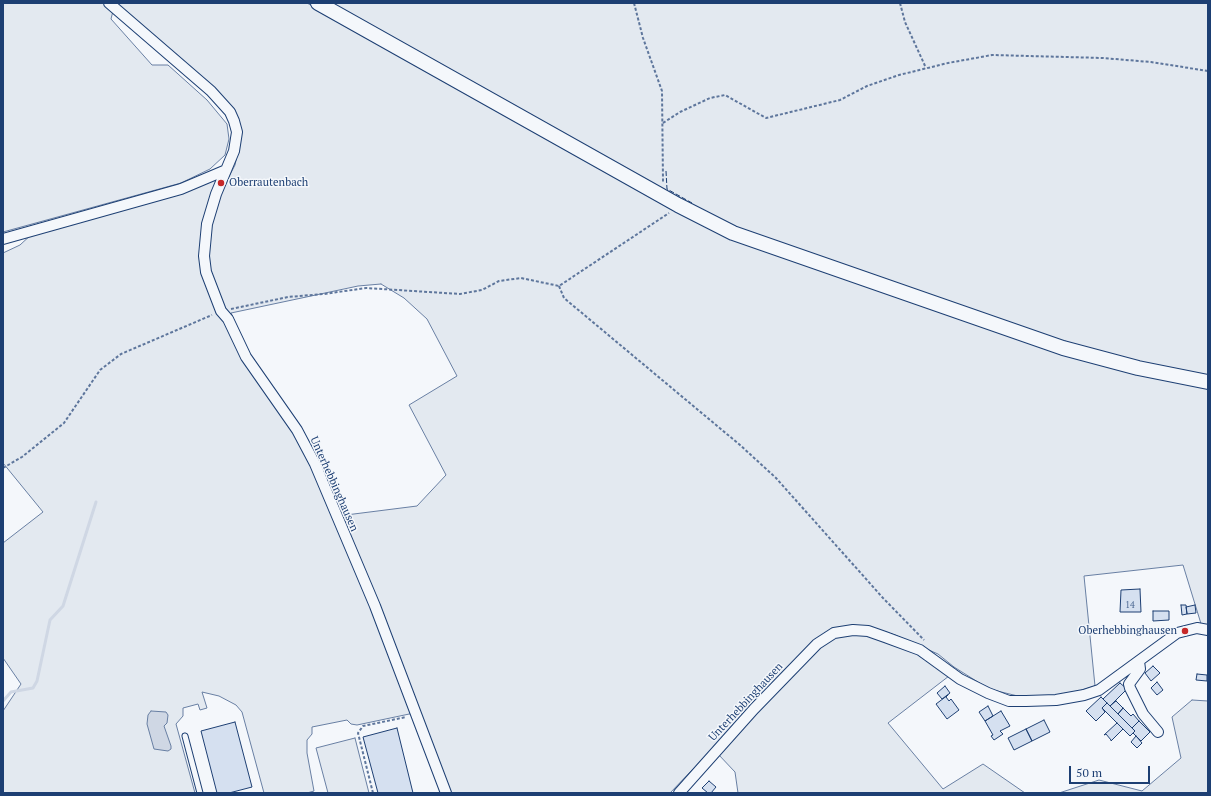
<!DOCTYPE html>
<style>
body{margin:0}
#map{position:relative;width:1211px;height:796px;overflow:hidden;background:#f4f7fb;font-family:"PT Serif",serif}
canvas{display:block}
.frame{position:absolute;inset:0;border:4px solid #1d3f73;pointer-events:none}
.scale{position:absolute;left:1069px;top:766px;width:81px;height:18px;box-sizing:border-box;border:2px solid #1d3f73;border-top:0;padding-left:5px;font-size:12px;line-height:14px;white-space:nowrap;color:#1d3f73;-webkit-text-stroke:3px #f4f7fb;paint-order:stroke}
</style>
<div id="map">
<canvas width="1211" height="796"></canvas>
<div class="frame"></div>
<div class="scale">50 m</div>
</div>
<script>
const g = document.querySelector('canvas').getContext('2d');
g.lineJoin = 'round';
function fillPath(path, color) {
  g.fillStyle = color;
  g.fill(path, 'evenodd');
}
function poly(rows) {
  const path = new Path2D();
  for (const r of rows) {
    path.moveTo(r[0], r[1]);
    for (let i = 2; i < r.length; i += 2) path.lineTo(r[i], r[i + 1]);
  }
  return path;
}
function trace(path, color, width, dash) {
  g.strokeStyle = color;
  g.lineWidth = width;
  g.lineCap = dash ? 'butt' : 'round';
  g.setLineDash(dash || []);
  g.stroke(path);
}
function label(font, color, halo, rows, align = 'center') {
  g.font = font + ' "PT Serif",serif';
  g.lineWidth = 3;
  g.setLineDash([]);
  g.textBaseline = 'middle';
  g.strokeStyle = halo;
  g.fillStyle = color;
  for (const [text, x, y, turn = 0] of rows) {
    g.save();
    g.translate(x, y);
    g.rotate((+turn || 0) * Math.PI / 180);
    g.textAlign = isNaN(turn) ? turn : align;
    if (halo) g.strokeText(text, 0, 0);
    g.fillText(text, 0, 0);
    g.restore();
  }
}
const green = poly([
 [3,3,103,3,113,11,111,19,152,65,168,65,207,100,227,124,229,139,225,155,210,169,181,183,3,232,3,3],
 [114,3,307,3,415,64,328,3,1208,3,1208,628,1202,627,1183,565,1084,576,1095,686,1066,695,1026,698,989,689,954,667,938,654,895,635,876,629,830,630,742,718,670,793,449,793,359,574,414,713,357,725,351,724,347,720,312,727,312,734,307,740,307,753,314,791,307,793,264,793,242,712,236,705,219,696,202,692,207,708,200,710,198,704,183,708,183,716,176,724,195,793,3,793,3,711,21,684,3,658,3,543,43,512,3,463,3,253,20,245,33,233,216,179,208,236,220,194,235,165,239,146,231,107,206,80,114,3],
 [381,284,404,298,427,319,457,376,409,405,446,475,417,506,338,516,298,426,249,356,231,313,358,286,381,284],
 [846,634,861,634,888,640,915,653,949,676,888,723,943,789,983,764,1025,793,738,793,735,772,718,754,785,682,829,639,846,634],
 [1192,700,1208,701,1208,793,1059,793,1099,780,1142,791,1181,758,1172,717,1192,700],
 [355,738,369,793,328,793,316,748,355,738]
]);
const water = poly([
 [151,711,166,712,168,715,167,723,164,726,171,746,171,749,168,751,154,749,147,724,148,715,151,711]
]);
const stream = poly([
 [3,701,11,692,33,688,37,681,50,620,63,606,96,502]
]);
const building = poly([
 [1140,589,1141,612,1120,612,1121,590,1140,589],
 [1181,605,1186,605,1187,614,1182,615,1181,605],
 [1195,605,1196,613,1187,614,1186,607,1195,605],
 [1153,611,1169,611,1169,620,1153,621,1153,611],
 [1153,666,1160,673,1151,681,1145,673,1153,666],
 [1197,674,1207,675,1207,681,1196,680,1197,674],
 [1157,682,1163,690,1157,695,1151,688,1157,682],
 [1120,683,1127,689,1110,706,1103,699,1120,683],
 [945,686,950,693,942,699,937,693,945,686],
 [948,695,946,697,949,701,951,699,959,710,947,719,936,704,948,695],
 [1101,697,1107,703,1102,708,1105,712,1096,721,1086,711,1101,697],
 [1116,701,1123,708,1118,714,1110,706,1116,701],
 [1107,703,1135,731,1130,736,1102,708,1107,703],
 [988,706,993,716,985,721,979,712,988,706],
 [1123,708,1131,716,1133,714,1139,721,1132,728,1118,714,1123,708],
 [1001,711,1010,726,1000,731,1003,734,994,740,991,736,993,735,985,721,1001,711],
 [1044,720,1050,732,1032,741,1026,729,1044,720],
 [1139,721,1150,732,1141,741,1133,733,1135,731,1132,728,1139,721],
 [235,722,252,787,229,793,217,793,201,731,235,722],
 [1117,723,1123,729,1111,741,1111,740,1106,734,1104,735,1117,723],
 [397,728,413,793,378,793,363,737,397,728],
 [1026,729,1032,741,1014,750,1008,738,1026,729],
 [1136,736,1142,743,1137,748,1131,742,1136,736],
 [709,781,716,787,711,793,708,793,702,788,709,781]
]);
const path = poly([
 [634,3,643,38,662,91,663,182],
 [900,3,905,22,926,68],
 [663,123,680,112,710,98,725,95,766,118,840,100,867,86,899,75,948,63,992,55,1103,58,1151,62,1208,71],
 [559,286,564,298,740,445,776,478,883,598,924,640],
 [231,309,288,297,324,294,366,288,460,294,482,290,499,281,521,278,559,286,669,213],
 [3,468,22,457,64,423,100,370,121,354,212,315],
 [373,793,358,733,363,726,406,717]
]);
const lane = poly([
 [185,736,200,793]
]);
const street = poly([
 [109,3,211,91,230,112,234,121,237,132,234,151,216,194,207,224,204,256,206,272,221,311,228,319,246,357,297,430,315,464,375,606,446,793],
 [3,239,181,189,226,170],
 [1139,661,1140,669,1129,684,1130,688,1143,714,1158,732],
 [679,793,754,709,817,644,834,633,853,630,868,631,885,637,920,650,960,679,988,693,1009,701,1026,701,1056,700,1084,695,1099,690,1177,633,1197,628,1208,630]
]);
const secondary = poly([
 [318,3,678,205,733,233,1063,348,1138,368,1208,382]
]);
const fence = poly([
 [666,171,667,189,692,203]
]);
const markers = [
 [221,183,4,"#c62828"],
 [1185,631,4,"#c62828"]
];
const numberNames = [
 ["14",1130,605]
];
const poiNames = [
 ["Oberrautenbach",229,183],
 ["Oberhebbinghausen",1177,631,"right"]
];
const streetNames = [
 ["Unterhebbinghausen",334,484,66],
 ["Unterhebbinghausen",746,702,-47]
];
fillPath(green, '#e3e9f0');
trace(green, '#687fa3', 1);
fillPath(water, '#cfd7e4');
trace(water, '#687fa3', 1);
trace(stream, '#cfd7e4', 3);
fillPath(building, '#d5e0f0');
trace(building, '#1d3f73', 1);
trace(lane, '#1d3f73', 7);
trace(street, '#1d3f73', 12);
trace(secondary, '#1d3f73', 16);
trace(path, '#5e769c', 2, [3, 2]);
trace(lane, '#f4f7fb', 5);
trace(street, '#f4f7fb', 10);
trace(secondary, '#f4f7fb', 14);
trace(fence, '#1d3f73', 1, [5, 2]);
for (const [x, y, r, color] of markers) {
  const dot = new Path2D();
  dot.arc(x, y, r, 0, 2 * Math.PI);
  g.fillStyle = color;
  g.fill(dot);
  trace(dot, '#f4f7fb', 1.5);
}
label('9px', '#4b6792', null, numberNames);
label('11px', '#1d3f73', '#f4f7fb', poiNames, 'left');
label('11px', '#1d3f73', '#f4f7fb', streetNames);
</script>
